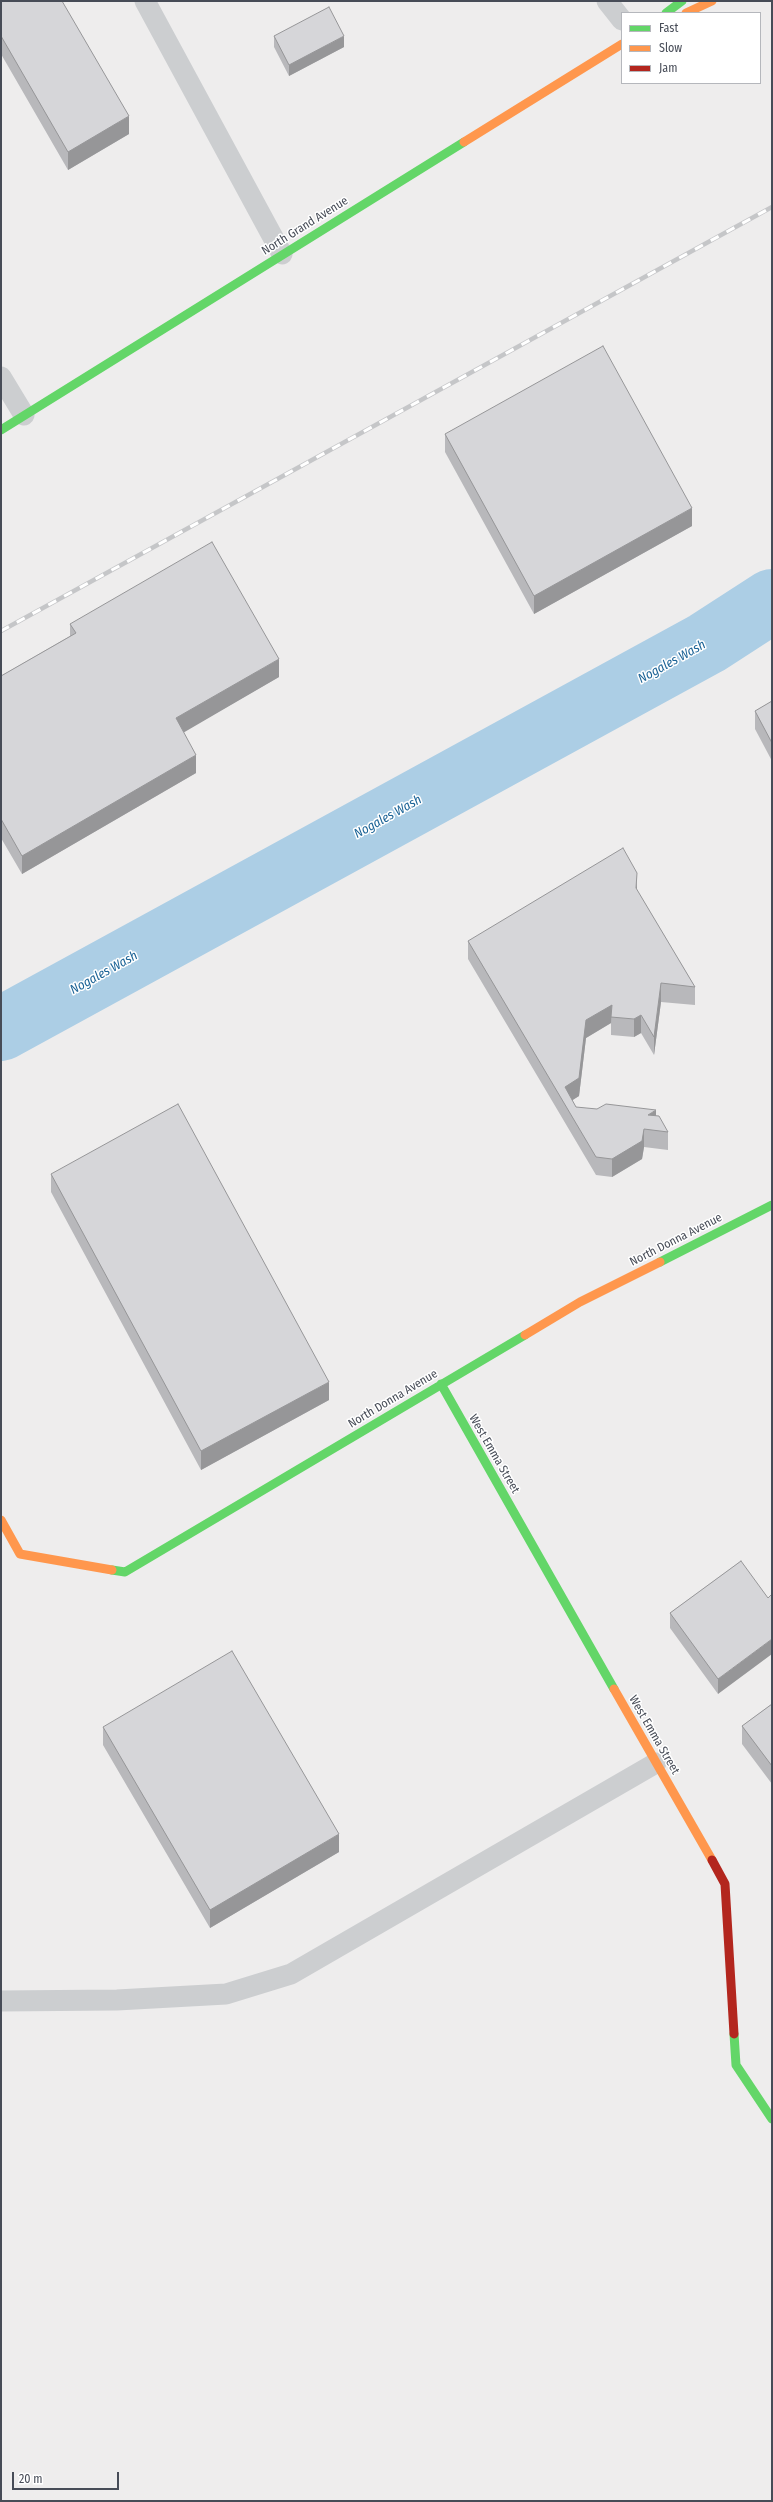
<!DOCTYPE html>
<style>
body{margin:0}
#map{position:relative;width:773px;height:2502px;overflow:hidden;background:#eeeded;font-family:"Fira Sans Condensed",sans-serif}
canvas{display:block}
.frame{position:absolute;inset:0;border:2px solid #474c57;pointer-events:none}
.legend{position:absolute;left:621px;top:12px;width:140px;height:72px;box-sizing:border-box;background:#fff;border:1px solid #b5b7bc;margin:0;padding:5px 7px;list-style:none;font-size:12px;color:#474c57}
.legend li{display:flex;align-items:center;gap:8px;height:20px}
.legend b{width:20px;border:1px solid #b5b7bc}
.scale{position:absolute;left:12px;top:2472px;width:107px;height:18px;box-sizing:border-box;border:2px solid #474c57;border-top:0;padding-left:5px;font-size:12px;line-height:14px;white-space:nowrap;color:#474c57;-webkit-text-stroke:3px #fff;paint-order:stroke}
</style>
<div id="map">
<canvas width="773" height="2502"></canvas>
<div class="frame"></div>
<ul class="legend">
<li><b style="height:5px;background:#63d668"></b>Fast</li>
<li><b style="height:5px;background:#ff974d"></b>Slow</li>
<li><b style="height:5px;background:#b3261e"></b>Jam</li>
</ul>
<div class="scale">20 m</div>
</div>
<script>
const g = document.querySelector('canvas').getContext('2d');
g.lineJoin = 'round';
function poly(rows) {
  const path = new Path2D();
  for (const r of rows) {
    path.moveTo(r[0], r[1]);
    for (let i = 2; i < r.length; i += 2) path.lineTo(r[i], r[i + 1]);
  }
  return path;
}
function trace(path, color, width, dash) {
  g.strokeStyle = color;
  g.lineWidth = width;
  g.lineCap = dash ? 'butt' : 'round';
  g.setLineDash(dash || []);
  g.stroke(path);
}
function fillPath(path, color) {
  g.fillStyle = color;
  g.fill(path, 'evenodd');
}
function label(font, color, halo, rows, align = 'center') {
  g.font = font + ' "Fira Sans Condensed",sans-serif';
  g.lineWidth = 3;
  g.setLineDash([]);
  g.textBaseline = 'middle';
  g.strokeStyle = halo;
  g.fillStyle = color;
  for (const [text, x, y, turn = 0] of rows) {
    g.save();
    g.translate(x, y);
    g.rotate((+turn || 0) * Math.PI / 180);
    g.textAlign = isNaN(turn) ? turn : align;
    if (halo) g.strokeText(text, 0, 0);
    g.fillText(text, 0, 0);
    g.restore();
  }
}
const river = poly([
 [1,1029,707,643,772,601]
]);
const lane = poly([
 [145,1,282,254],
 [607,1,622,20],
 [1,377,24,415],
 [1,2001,117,2000,226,1994,291,1974,656,1763]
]);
const fast = poly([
 [666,13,682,1],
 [1,430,464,142],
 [660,1262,772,1205],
 [441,1384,614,1689],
 [112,1570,125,1572,525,1335],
 [734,2034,736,2065,772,2119]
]);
const slow = poly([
 [686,13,712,1],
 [464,142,622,44],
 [525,1335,580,1302,660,1262],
 [1,1520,20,1554,112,1570],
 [614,1689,712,1860]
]);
const jam = poly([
 [712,1860,725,1884,734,2034]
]);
const rail = poly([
 [1,631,772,207]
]);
const wall = poly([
 [1,1,129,134,68,170,1,54],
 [274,36,344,47,289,76,274,47],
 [445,434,692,526,534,614,445,452],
 [70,624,279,677,183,732,196,773,22,874,1,838,1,676,70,636],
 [772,701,772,761,755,729,755,711],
 [637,890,695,987,695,1005,661,1002,654,1055,641,1033,634,1037,611,1035,611,1023,586,1038,579,1096,572,1100,576,1107,656,1116,668,1132,668,1150,644,1147,642,1159,612,1177,596,1175,468,959,468,941],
 [51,1174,329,1400,201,1470,51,1192],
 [741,1561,718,1694,670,1628,670,1613],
 [772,1704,772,1784,742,1744,742,1726],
 [103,1727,339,1852,210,1928,103,1745]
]);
const shadedWall = poly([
 [344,36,344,47,289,76,289,65],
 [129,116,129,134,68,170,68,152],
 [692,508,692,526,534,614,534,596],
 [279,659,279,677,176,737,176,718],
 [196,755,196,773,22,874,22,856],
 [637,873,637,891,636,888],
 [661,983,661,1002,654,1055,654,1037],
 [612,1005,611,1023,586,1038,579,1096,565,1105,565,1087,586,1020],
 [641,1015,641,1033,634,1037,634,1019],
 [656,1110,656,1128,648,1115],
 [644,1129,644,1147,642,1159,612,1177,612,1159],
 [329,1382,329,1400,201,1470,201,1451],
 [772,1639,772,1654,718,1694,718,1679],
 [339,1834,339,1852,210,1928,210,1910]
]);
const building = poly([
 [1,1,62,1,129,116,68,152,1,36,1,1],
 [329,7,344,36,289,65,274,36,329,7],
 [603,346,692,508,534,596,445,434,603,346],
 [212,542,279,659,176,718,196,755,22,856,1,819,1,676,76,633,70,624,212,542],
 [772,701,772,743,755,711,772,701],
 [623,848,637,873,636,888,695,987,661,983,654,1037,641,1015,634,1019,611,1017,612,1005,586,1020,579,1078,565,1087,576,1107,597,1109,606,1104,656,1110,648,1115,659,1116,668,1132,644,1129,642,1141,612,1159,596,1157,468,941,623,848],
 [178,1104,329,1382,201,1451,51,1174,178,1104],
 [741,1561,768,1598,772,1594,772,1639,718,1679,670,1613,741,1561],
 [232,1651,339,1834,210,1910,103,1727,232,1651],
 [772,1704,772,1766,742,1726,772,1704]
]);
const streetNames = [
 ["North Grand Avenue",305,226,-32],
 ["North Donna Avenue",676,1240,-27],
 ["North Donna Avenue",393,1399,-31],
 ["West Emma Street",494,1454,60],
 ["West Emma Street",654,1735,60]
];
const waterNames = [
 ["Nogales Wash",672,662,-29],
 ["Nogales Wash",388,817,-29],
 ["Nogales Wash",104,973,-29]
];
trace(river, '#accee5', 64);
trace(lane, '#ccced0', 21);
trace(fast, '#63d668', 9);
trace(slow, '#ff974d', 9);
trace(jam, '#b3261e', 9);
trace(rail, '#c5c6c8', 4.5);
trace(rail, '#fff', 3, [9]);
fillPath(wall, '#b8b8bb');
fillPath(shadedWall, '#969698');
fillPath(building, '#d6d6d9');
trace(building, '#969698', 1);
label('12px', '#474c57', '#fff', streetNames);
label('italic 13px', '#1b6396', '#fff', waterNames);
</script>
